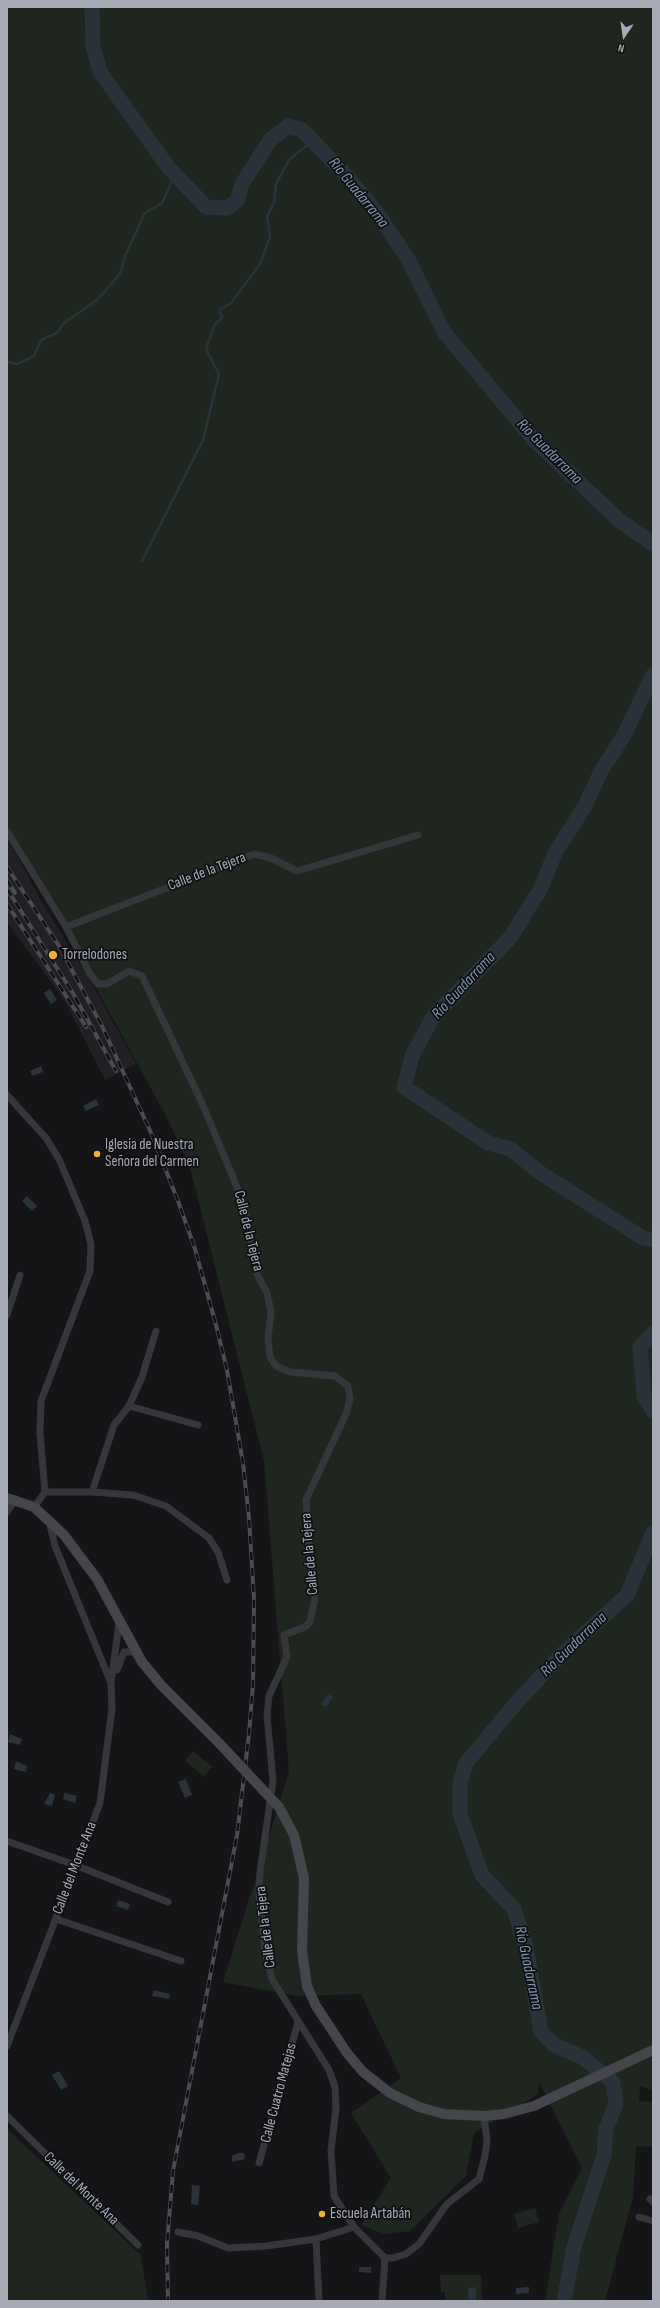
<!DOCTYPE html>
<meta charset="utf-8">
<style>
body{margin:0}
#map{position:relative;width:660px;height:2308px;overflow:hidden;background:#151517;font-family:"Sofia Sans Condensed",sans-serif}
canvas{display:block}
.frame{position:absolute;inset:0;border:8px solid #a7abb6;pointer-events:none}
.north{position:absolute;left:604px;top:16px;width:40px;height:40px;-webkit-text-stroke:3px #101012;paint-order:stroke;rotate:193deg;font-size:11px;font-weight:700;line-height:16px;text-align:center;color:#a7abb6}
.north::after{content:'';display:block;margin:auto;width:14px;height:18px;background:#a7abb6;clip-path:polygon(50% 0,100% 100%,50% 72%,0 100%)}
</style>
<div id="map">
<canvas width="660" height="2308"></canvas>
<div class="frame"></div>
<div class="north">N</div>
</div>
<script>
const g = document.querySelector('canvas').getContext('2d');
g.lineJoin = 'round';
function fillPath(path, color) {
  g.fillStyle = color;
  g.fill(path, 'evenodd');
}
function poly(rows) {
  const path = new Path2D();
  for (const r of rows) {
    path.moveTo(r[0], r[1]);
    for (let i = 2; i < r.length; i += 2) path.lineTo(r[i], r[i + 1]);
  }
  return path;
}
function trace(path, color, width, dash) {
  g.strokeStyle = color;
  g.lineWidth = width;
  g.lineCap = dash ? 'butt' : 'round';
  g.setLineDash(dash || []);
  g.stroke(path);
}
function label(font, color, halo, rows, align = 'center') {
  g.font = font + ' "Sofia Sans Condensed",sans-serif';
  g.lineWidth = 3.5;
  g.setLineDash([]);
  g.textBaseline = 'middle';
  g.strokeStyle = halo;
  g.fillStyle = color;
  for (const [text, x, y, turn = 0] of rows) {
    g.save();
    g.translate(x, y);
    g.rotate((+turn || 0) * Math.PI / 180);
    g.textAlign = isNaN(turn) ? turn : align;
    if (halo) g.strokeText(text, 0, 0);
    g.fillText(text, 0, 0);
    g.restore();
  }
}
const built = poly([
 [7,836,40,899,93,985,136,1064,105,1080,65,1001,7,922]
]);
const green = poly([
 [7,7,653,7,653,2091,640,2086,639,2101,653,2102,653,2147,636,2146,633,2197,605,2301,545,2301,559,2213,582,2168,540,2083,537,2095,474,2133,466,2176,410,2231,384,2234,361,2225,391,2178,351,2113,401,2078,361,1994,297,1996,223,1982,289,1772,264,1461,189,1164,166,1116,7,825],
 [193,1751,212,1767,204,1777,185,1761],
 [7,2129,141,2255,148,2301,7,2301],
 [535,2208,539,2222,518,2228,514,2214],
 [440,2275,481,2275,482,2301,442,2301,445,2299,445,2292,441,2292]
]);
const water = poly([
 [50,989,57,1000,51,1004,44,993],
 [41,1066,43,1072,32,1076,30,1071],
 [96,1099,99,1105,86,1111,83,1106],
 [27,1196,37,1206,32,1211,22,1201],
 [328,1694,333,1697,326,1707,321,1704],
 [10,1734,22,1739,20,1745,8,1742],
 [16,1761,27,1766,26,1772,14,1769],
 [186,1779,192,1795,185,1798,178,1782],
 [50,1793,55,1795,52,1806,44,1804],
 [64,1793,77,1796,75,1803,63,1799],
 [118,1900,130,1904,128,1910,116,1906],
 [154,1990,170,1994,169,1999,152,1996],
 [59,2071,68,2086,61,2090,52,2075],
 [238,2153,244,2153,245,2159,232,2162,232,2156],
 [192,2185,200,2186,198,2205,191,2204],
 [359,2267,371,2267,371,2273,359,2272],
 [476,2287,476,2301,469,2301,468,2288],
 [529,2287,529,2293,516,2294,516,2288]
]);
const stream = poly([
 [7,362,17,364,34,356,41,340,57,333,64,323,97,300,120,274,126,254,145,213,162,203,175,174],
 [142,561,203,440,219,374,206,349,215,324,222,318,219,310,231,303,260,264,270,237,267,216,274,203,276,184,289,160,312,141]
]);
const river = poly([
 [92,7,93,46,100,72,168,167,206,207,227,208,237,201,242,184,270,140,288,126,302,130,344,173,375,210,408,259,444,332,534,440,620,521,653,544],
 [653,675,623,737,601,771,585,806,555,853,541,888,510,938,433,1017,412,1056,404,1087,488,1143,511,1149,539,1172,643,1238,653,1240],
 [653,1333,640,1347,644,1396,653,1411],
 [564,2301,574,2247,604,2155,606,2129,616,2104,613,2082,582,2057,554,2045,541,2032,526,1947,514,1909,482,1875,460,1814,460,1783,466,1763,517,1702,560,1656,627,1595,653,1533]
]);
const minor = poly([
 [7,831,66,927,90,974,98,984,107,984,129,971,142,976,202,1103,244,1204,257,1274,267,1293,271,1312,268,1339,270,1357,276,1366,290,1372,335,1376,348,1386,350,1399,346,1414,306,1500,310,1561,315,1598,310,1622,305,1627,284,1635,287,1657,269,1696,267,1715,273,1781,260,1872,259,1892,265,1951,272,1979,329,2070,335,2087,336,2108,331,2150,334,2196,354,2227,385,2258,393,2258,406,2254,419,2244,447,2204,479,2179,485,2156,487,2141,484,2116],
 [66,927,254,854,271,858,297,871,418,835],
 [7,1095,46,1138,59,1159,85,1221,91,1244,90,1271,41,1401,40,1433,45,1492,34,1507],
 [7,1315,20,1275],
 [129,1406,198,1425],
 [45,1492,92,1492,133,1495,166,1506,209,1538,218,1552,227,1580],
 [92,1492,114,1425,129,1406,142,1377,156,1331],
 [7,1512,16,1499],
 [49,1521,55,1546,111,1683],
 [117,1670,124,1652,135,1652],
 [7,1841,75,1865,168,1902],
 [56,1919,181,1961],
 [7,2046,100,1803,112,1708,111,1683,119,1623],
 [7,2116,138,2245],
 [259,2163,298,2022],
 [650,2199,653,2202],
 [639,2217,653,2221],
 [178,2232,198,2236,228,2248,266,2246,316,2239,354,2227],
 [316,2239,319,2301],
 [382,2301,385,2258]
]);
const secondary = poly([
 [7,1498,34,1507,64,1535,97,1579,142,1662,161,1685,219,1743],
 [279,1807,294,1835,304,1878,302,1951,307,1986,316,2006,347,2053,363,2072,390,2093,419,2107,444,2114,484,2116,504,2114,534,2106,653,2050]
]);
const rail = poly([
 [7,867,59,946,102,1026,152,1135,178,1201,195,1249,215,1321,227,1370,243,1463,249,1518,254,1599,253,1684,249,1734,237,1835,173,2171,167,2244,168,2301],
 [7,880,15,893],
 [7,889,74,995,116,1071],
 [7,904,86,1027]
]);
const secondaryBridge = poly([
 [219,1743,279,1807]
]);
const markers = [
 [53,955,5,"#edb236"],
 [97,1154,4,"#edb236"],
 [322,2214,4,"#edb236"]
];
const streetNames = [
 ["Calle de la Tejera",207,872,-21],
 ["Calle de la Tejera",248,1231,76],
 ["Calle de la Tejera",310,1554,-95],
 ["Calle del Monte Ana",75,1868,-69],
 ["Calle de la Tejera",266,1927,-97],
 ["Calle Cuatro Matejas",279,2093,-75],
 ["Calle del Monte Ana",81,2189,44]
];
const poiNames = [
 ["Torrelodones",62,955],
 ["Iglesia de Nuestra",105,1145],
 ["Señora del Carmen",105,1162],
 ["Escuela Artabán",330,2214]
];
const waterNames = [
 ["Río Guadarrama",358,193,51],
 ["Río Guadarrama",549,452,45],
 ["Río Guadarrama",464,986,-47],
 ["Río Guadarrama",574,1645,-44],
 ["Río Guadarrama",528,1968,78]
];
fillPath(built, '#212124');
fillPath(green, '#1f2620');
fillPath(water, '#2b333a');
trace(stream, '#2b333a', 2.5);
trace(river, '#2b333a', 15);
trace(minor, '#36373b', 7);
trace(secondary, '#44464b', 10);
trace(rail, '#4b4d52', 4);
trace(rail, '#101012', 2.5, [8]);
trace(secondaryBridge, '#44464b', 10);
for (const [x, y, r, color] of markers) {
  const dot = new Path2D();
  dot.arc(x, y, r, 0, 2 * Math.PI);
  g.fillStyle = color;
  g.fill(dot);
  trace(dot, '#101012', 1.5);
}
label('15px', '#a7abb6', '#101012', streetNames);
label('15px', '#a7abb6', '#101012', poiNames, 'left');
label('italic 16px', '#7f99b1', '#101012', waterNames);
</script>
